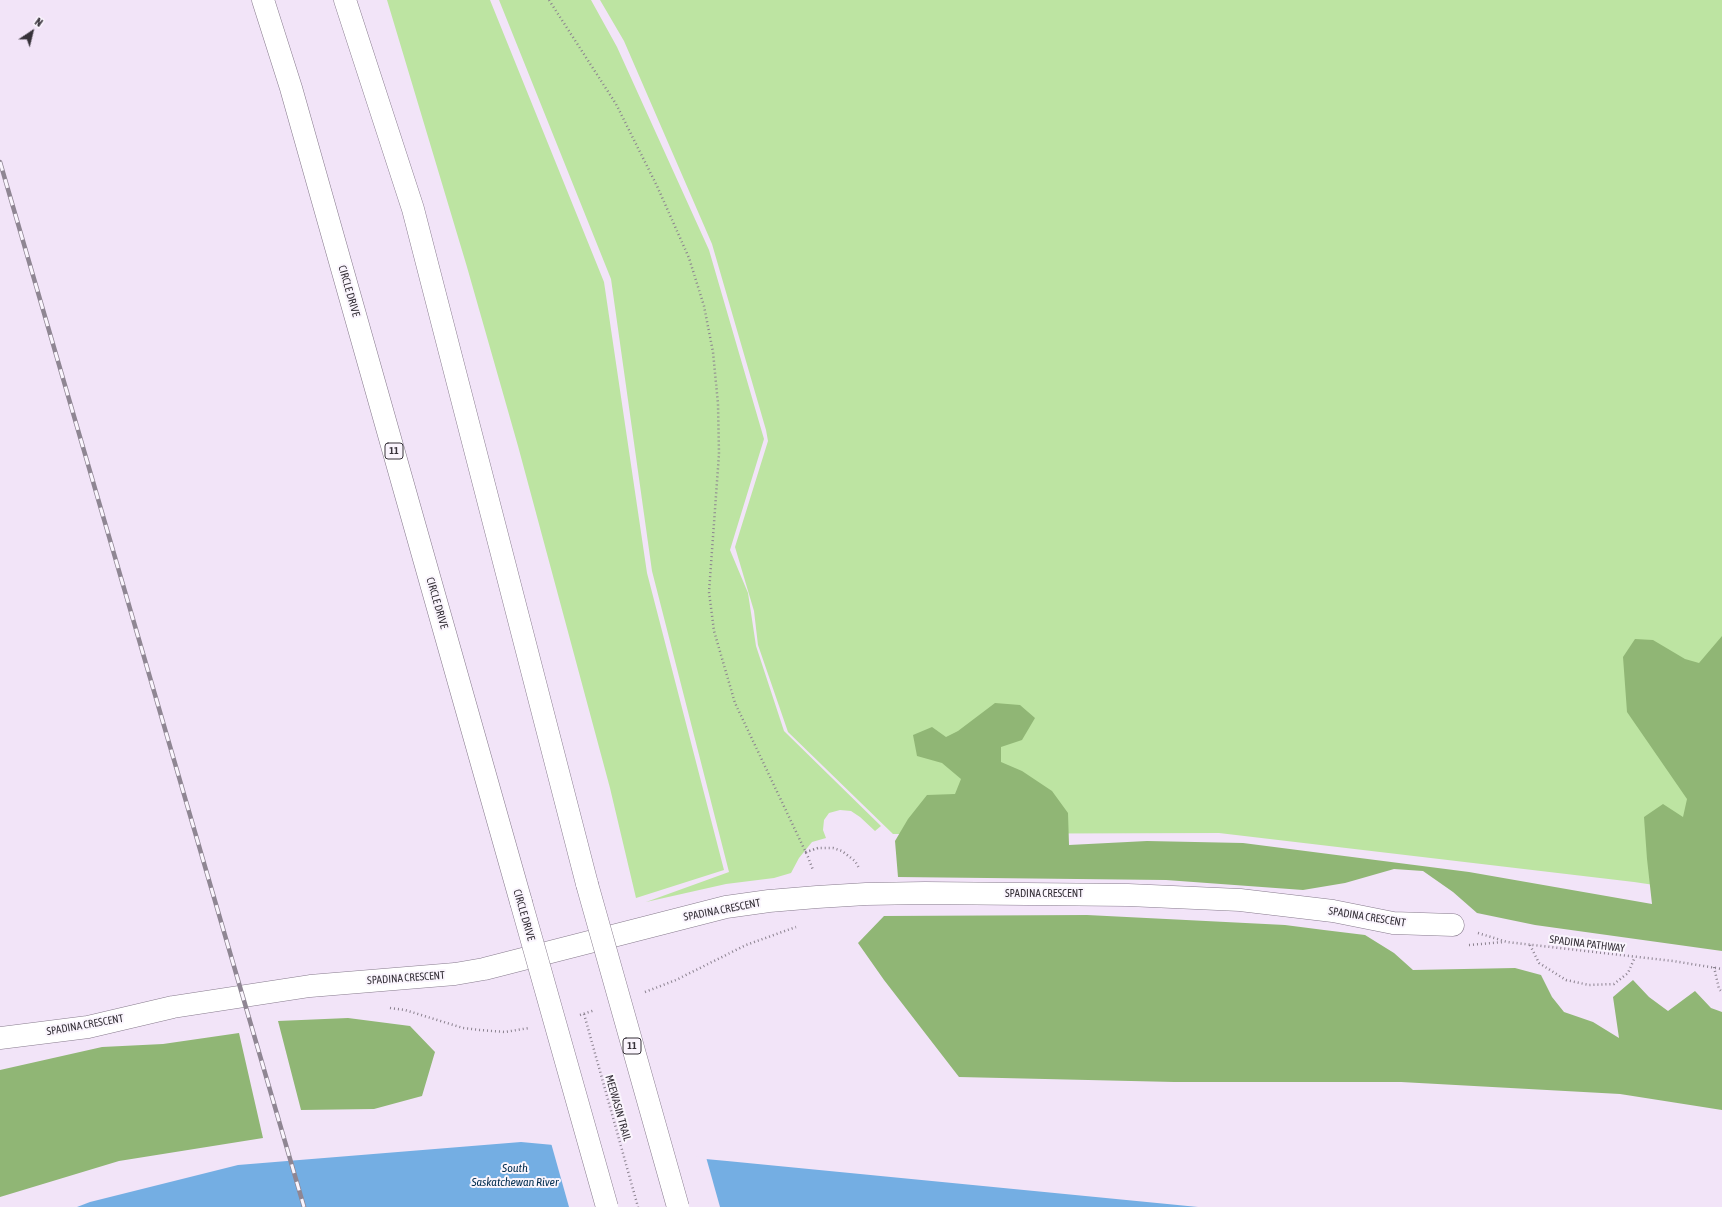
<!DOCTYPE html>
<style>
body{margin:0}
#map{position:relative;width:1722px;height:1207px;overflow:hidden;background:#f2e4f8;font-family:"Asap Condensed",sans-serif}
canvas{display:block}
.north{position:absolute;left:12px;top:12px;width:40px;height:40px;-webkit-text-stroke:3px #faf5fd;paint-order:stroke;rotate:35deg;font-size:11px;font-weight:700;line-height:16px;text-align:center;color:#363139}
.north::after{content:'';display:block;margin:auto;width:14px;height:18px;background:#363139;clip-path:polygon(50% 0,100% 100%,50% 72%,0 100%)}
</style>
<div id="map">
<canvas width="1722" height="1207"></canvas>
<div class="north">N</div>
</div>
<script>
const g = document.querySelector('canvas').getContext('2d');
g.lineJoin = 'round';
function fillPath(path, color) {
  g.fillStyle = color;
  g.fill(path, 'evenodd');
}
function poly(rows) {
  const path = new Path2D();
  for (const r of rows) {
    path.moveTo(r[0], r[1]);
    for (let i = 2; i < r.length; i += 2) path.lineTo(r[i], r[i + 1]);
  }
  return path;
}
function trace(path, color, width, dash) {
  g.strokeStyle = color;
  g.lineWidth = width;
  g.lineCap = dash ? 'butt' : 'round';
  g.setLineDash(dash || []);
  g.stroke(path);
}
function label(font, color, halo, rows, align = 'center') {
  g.font = font + ' "Asap Condensed",sans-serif';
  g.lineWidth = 4;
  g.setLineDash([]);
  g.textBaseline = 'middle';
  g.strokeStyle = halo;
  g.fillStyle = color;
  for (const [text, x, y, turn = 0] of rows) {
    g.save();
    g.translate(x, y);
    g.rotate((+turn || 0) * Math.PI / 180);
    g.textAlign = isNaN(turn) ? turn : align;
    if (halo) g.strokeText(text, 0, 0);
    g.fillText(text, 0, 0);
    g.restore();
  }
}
const green = poly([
 [387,0,490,0,604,282,647,573,724,870,636,898,610,788,518,446,467,267],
 [499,0,591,0,617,47,709,250,764,439,730,550,748,593,756,646,784,731,881,826,875,831,860,817,851,811,840,810,829,813,824,820,823,830,826,838,812,842,799,858,791,873,774,878,726,884,646,902,729,872,652,571,611,279],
 [600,0,1722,0,1722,895,1634,882,1219,833,893,834,788,732,758,645,754,611,735,547,768,441,766,430,712,244,624,41]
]);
const forest = poly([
 [1722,636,1722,951,1535,925,1477,913,1453,892,1423,871,1394,869,1345,883,1303,890,1166,880,898,877,895,841,908,819,927,795,955,794,961,779,942,763,917,756,913,735,932,727,946,737,958,731,995,703,1020,705,1035,718,1022,740,1001,747,1001,762,1022,771,1052,791,1068,813,1069,845,1147,841,1243,843,1469,872,1652,904,1647,859,1644,817,1663,804,1683,817,1687,799,1627,712,1623,657,1635,639,1653,640,1685,659,1699,663],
 [1087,915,1285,925,1324,930,1365,935,1394,953,1413,970,1515,968,1541,975,1552,997,1564,1012,1593,1022,1619,1038,1613,997,1633,980,1649,997,1668,1011,1695,991,1711,1008,1722,1012,1722,1110,1620,1094,1401,1082,1174,1082,959,1077,884,980,858,943,884,916],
 [348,1018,410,1026,435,1052,422,1096,374,1109,301,1110,278,1021],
 [239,1033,263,1138,119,1161,0,1197,0,1070,102,1047,163,1044]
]);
const water = poly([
 [521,1142,727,1161,1198,1207,77,1207,90,1202,238,1165]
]);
const pier = poly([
 [551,1143,706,1157,720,1207,569,1207]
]);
const path = poly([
 [549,0,616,104,657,186,689,258,704,306,713,352,718,404,719,454,709,592,714,631,735,703,808,857,813,870],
 [818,848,806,852,818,848,833,848,842,851,855,861,859,868],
 [1478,933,1507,942,1673,961,1722,969],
 [1469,945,1504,942],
 [1530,945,1539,963,1566,980,1589,985,1614,984,1628,973,1635,957],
 [1714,967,1719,989,1722,992],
 [645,992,676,980,746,945,796,927],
 [390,1008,405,1010,463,1028,480,1030,505,1032,529,1028],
 [584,1014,638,1207],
 [580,1015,595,1010]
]);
const street = poly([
 [0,1038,88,1027,173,1007,310,986,455,974,484,969,726,907,769,901,817,897,866,894,925,893,1128,895,1240,900,1333,911,1393,923,1453,925]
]);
const highway = poly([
 [263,0,291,88,521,902],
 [345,0,413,209,587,884]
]);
const rail = poly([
 [0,162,304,1207]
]);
const highwayBridge = poly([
 [587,884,678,1207],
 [521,902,607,1207]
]);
const shields = [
 [394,451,18],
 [632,1046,18]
];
const shieldNames = [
 ["11",394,451],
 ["11",632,1046]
];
const streetNames = [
 ["CIRCLE DRIVE",349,291,74],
 ["CIRCLE DRIVE",437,603,74],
 ["SPADINA CRESCENT",1044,894],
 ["SPADINA CRESCENT",722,910,-11],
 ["CIRCLE DRIVE",524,915,74],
 ["SPADINA CRESCENT",1367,917,9],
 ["SPADINA PATHWAY",1587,944,7],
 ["SPADINA CRESCENT",406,978,-4],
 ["SPADINA CRESCENT",85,1025,-10],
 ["MEEWASIN TRAIL",618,1108,74]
];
const waterNames = [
 ["South",515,1168],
 ["Saskatchewan River",515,1182]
];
fillPath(green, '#bde4a2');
fillPath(forest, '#90b675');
fillPath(water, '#74aee3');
fillPath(pier, '#f2e4f8');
trace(street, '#877b8d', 23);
trace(highway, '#877b8d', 23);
trace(path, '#8b828f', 2.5, [1, 3]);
trace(street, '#fff', 22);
trace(highway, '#fff', 22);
trace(rail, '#8f8693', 4.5);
trace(rail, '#faf5fd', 3, [9]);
trace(highwayBridge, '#877b8d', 23, []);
trace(highwayBridge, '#fff', 22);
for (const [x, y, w] of shields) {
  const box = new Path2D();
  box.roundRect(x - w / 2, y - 8, w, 16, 3);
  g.fillStyle = '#faf5fd';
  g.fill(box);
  trace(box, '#363139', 1);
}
label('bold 10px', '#363139', null, shieldNames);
label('11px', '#363139', '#faf5fd', streetNames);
label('italic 12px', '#002c4e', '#faf5fd', waterNames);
</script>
